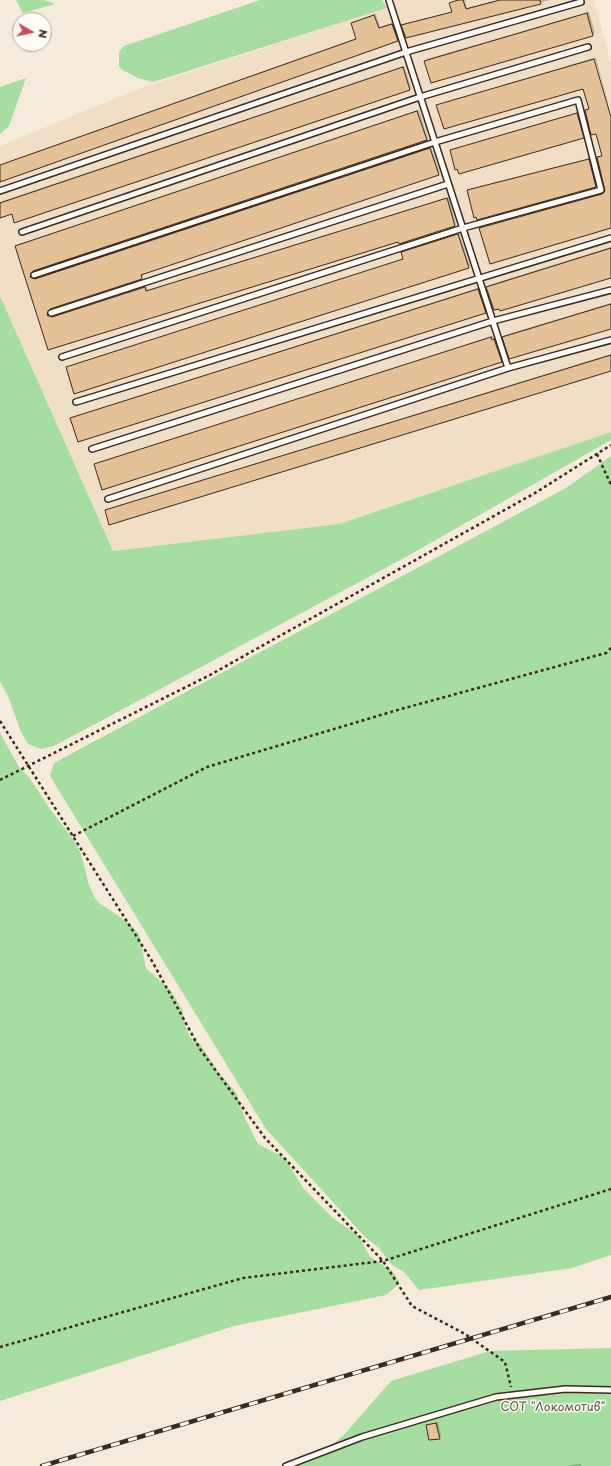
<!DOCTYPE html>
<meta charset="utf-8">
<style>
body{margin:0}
#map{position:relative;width:611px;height:1466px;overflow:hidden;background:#f6eada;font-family:"Playpen Sans",sans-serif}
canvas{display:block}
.north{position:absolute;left:12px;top:12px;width:40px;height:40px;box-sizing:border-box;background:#fdfcf7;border:1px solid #afa8a0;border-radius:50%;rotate:99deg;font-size:11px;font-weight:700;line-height:16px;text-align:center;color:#3b2a1e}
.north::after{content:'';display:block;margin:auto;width:14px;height:18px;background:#d1495b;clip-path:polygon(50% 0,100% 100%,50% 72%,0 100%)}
</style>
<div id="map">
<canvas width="611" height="1466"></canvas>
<div class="north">N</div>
</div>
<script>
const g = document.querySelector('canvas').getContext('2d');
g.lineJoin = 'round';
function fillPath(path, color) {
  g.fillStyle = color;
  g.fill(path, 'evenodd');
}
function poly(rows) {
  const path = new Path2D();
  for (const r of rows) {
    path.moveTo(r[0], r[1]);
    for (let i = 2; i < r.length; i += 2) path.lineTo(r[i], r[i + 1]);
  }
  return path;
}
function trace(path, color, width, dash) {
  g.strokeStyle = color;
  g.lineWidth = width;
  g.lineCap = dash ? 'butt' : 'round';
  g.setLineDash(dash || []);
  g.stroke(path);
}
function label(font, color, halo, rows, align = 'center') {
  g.font = font + ' "Playpen Sans",sans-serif';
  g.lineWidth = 3;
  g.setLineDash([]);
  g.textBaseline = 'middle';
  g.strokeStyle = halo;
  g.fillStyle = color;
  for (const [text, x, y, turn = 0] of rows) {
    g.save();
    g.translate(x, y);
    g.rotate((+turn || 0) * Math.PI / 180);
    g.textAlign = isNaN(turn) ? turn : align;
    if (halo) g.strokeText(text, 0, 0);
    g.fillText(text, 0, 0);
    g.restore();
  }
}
const built = poly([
 [395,0,594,0,611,64,611,432,339,524,113,551,0,296,0,146,141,88,387,8]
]);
const green = poly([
 [44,0,55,4,23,13,16,0],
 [260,0,382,0,387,8,153,82,138,78,121,69,119,66,119,52,124,46],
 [26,78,9,126,0,134,0,87],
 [0,296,113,551,339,524,611,432,611,440,404,558,54,746,41,749,28,744,21,732,8,696,0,682],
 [611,456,611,1255,572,1268,419,1290,404,1272,391,1264,379,1248,365,1237,266,1129,50,776,54,763,566,488],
 [0,733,19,767,29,777,50,809,75,842,81,854,89,885,95,898,99,903,129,923,139,934,146,968,171,991,182,1009,186,1028,190,1037,200,1044,219,1073,236,1092,245,1118,258,1144,285,1158,303,1188,333,1218,359,1236,370,1257,391,1270,399,1281,399,1284,386,1295,234,1326,0,1401],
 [611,1348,611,1466,282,1466,321,1454,343,1436,391,1381,490,1351]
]);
const shadow = poly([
 [456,0,465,0,467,8,498,0,550,0,406,37,403,26,404,24,453,12,450,3],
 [589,12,595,33,593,35,432,82,425,61,427,59],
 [376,14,380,27,394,22,399,38,397,40,0,181,0,165,357,38,352,23],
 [593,58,611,121,611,227,481,228,605,192,598,157,603,155,597,133,586,111,589,108,583,87,438,105],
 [595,58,596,58,611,114],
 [404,66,411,87,410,89,0,217,0,202],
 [419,110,428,138,427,140,33,270,31,274,37,278,431,147,440,172,438,174,142,273,143,277,142,278,50,308,48,312,54,316,146,286,148,290,449,197,456,224,455,225,399,241,49,349,16,247,17,245],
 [579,112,585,135,583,137,451,150],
 [591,158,597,185,596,186,468,190],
 [459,233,470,266,468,267,67,367,404,259,402,252,404,251],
 [611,247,611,276,487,287,489,285],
 [478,288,480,288,487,310,485,312,71,418],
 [611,303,611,328,503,337,505,335],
 [493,336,494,338,496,338,503,359,501,361,95,465],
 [611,354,611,370,106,510,108,509],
 [438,1422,441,1436,439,1438,428,1425],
 [581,1464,581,1466,570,1466,571,1465]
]);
const building = poly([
 [458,0,463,0,466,9,500,0,540,0,541,4,406,38,401,25,452,12,449,3,458,0],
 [587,13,593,36,431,83,424,61,587,13],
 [374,15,379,28,392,24,398,41,0,182,0,165,356,39,351,23,374,15],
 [594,59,611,117,611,228,490,264,479,228,602,194,605,191,597,157,602,156,596,134,591,135,585,110,589,109,583,89,444,129,436,105,594,59],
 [403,67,410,90,14,223,12,214,0,218,0,203,403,67],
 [417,111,427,140,33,271,30,277,35,279,430,148,439,175,141,275,142,279,50,309,47,315,52,317,145,287,146,291,447,198,455,226,399,244,398,242,48,350,15,246,417,111],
 [577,113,584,138,459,174,457,169,455,170,450,150,577,113],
 [589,159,596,187,477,220,476,217,474,218,467,190,589,159],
 [458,234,469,268,74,394,66,367,403,259,401,252,458,234],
 [611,248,611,278,500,311,499,309,494,310,486,287,611,248],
 [478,289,486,313,78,442,70,418,478,289],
 [611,304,611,329,509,359,502,337,611,304],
 [491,337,492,340,494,339,502,362,102,490,94,464,491,337],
 [611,355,611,371,109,525,105,510,611,355],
 [436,1423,440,1439,429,1440,426,1425,436,1423]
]);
const path = poly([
 [597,454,611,485],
 [0,721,152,961,200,1049,265,1138,383,1261,412,1306,465,1334,505,1362,511,1387],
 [0,780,210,675,535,493,611,445],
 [73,836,207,767,401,709,606,653,611,648],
 [0,1347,243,1278,383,1261,611,1189]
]);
const service = poly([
 [389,0,508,368],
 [0,191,406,52,581,2],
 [22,232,420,97,588,47],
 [34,275,435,142,578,100,601,190,463,228,62,357],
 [51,313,448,184],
 [76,402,611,238],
 [92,449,493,321,611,290],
 [108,499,508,368,611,340],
 [286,1466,362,1437,496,1397,565,1389,611,1390]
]);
const rail = poly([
 [42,1466,611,1297]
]);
const parkNames = [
 ["СОТ \"Локомотив\"",553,1408]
];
fillPath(built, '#f1dec6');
fillPath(green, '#a6dda0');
fillPath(shadow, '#0003');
fillPath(building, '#e4c196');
trace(building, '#3b2a1e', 1);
trace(service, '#3b2a1e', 8);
trace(path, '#3b2a1e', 2.5, [3, 3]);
trace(service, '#fdfcf7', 5);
trace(rail, '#3b2a1e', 4.5);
trace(rail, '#fdfcf7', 3, [9]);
label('12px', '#56573e', '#fdfcf7', parkNames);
</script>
